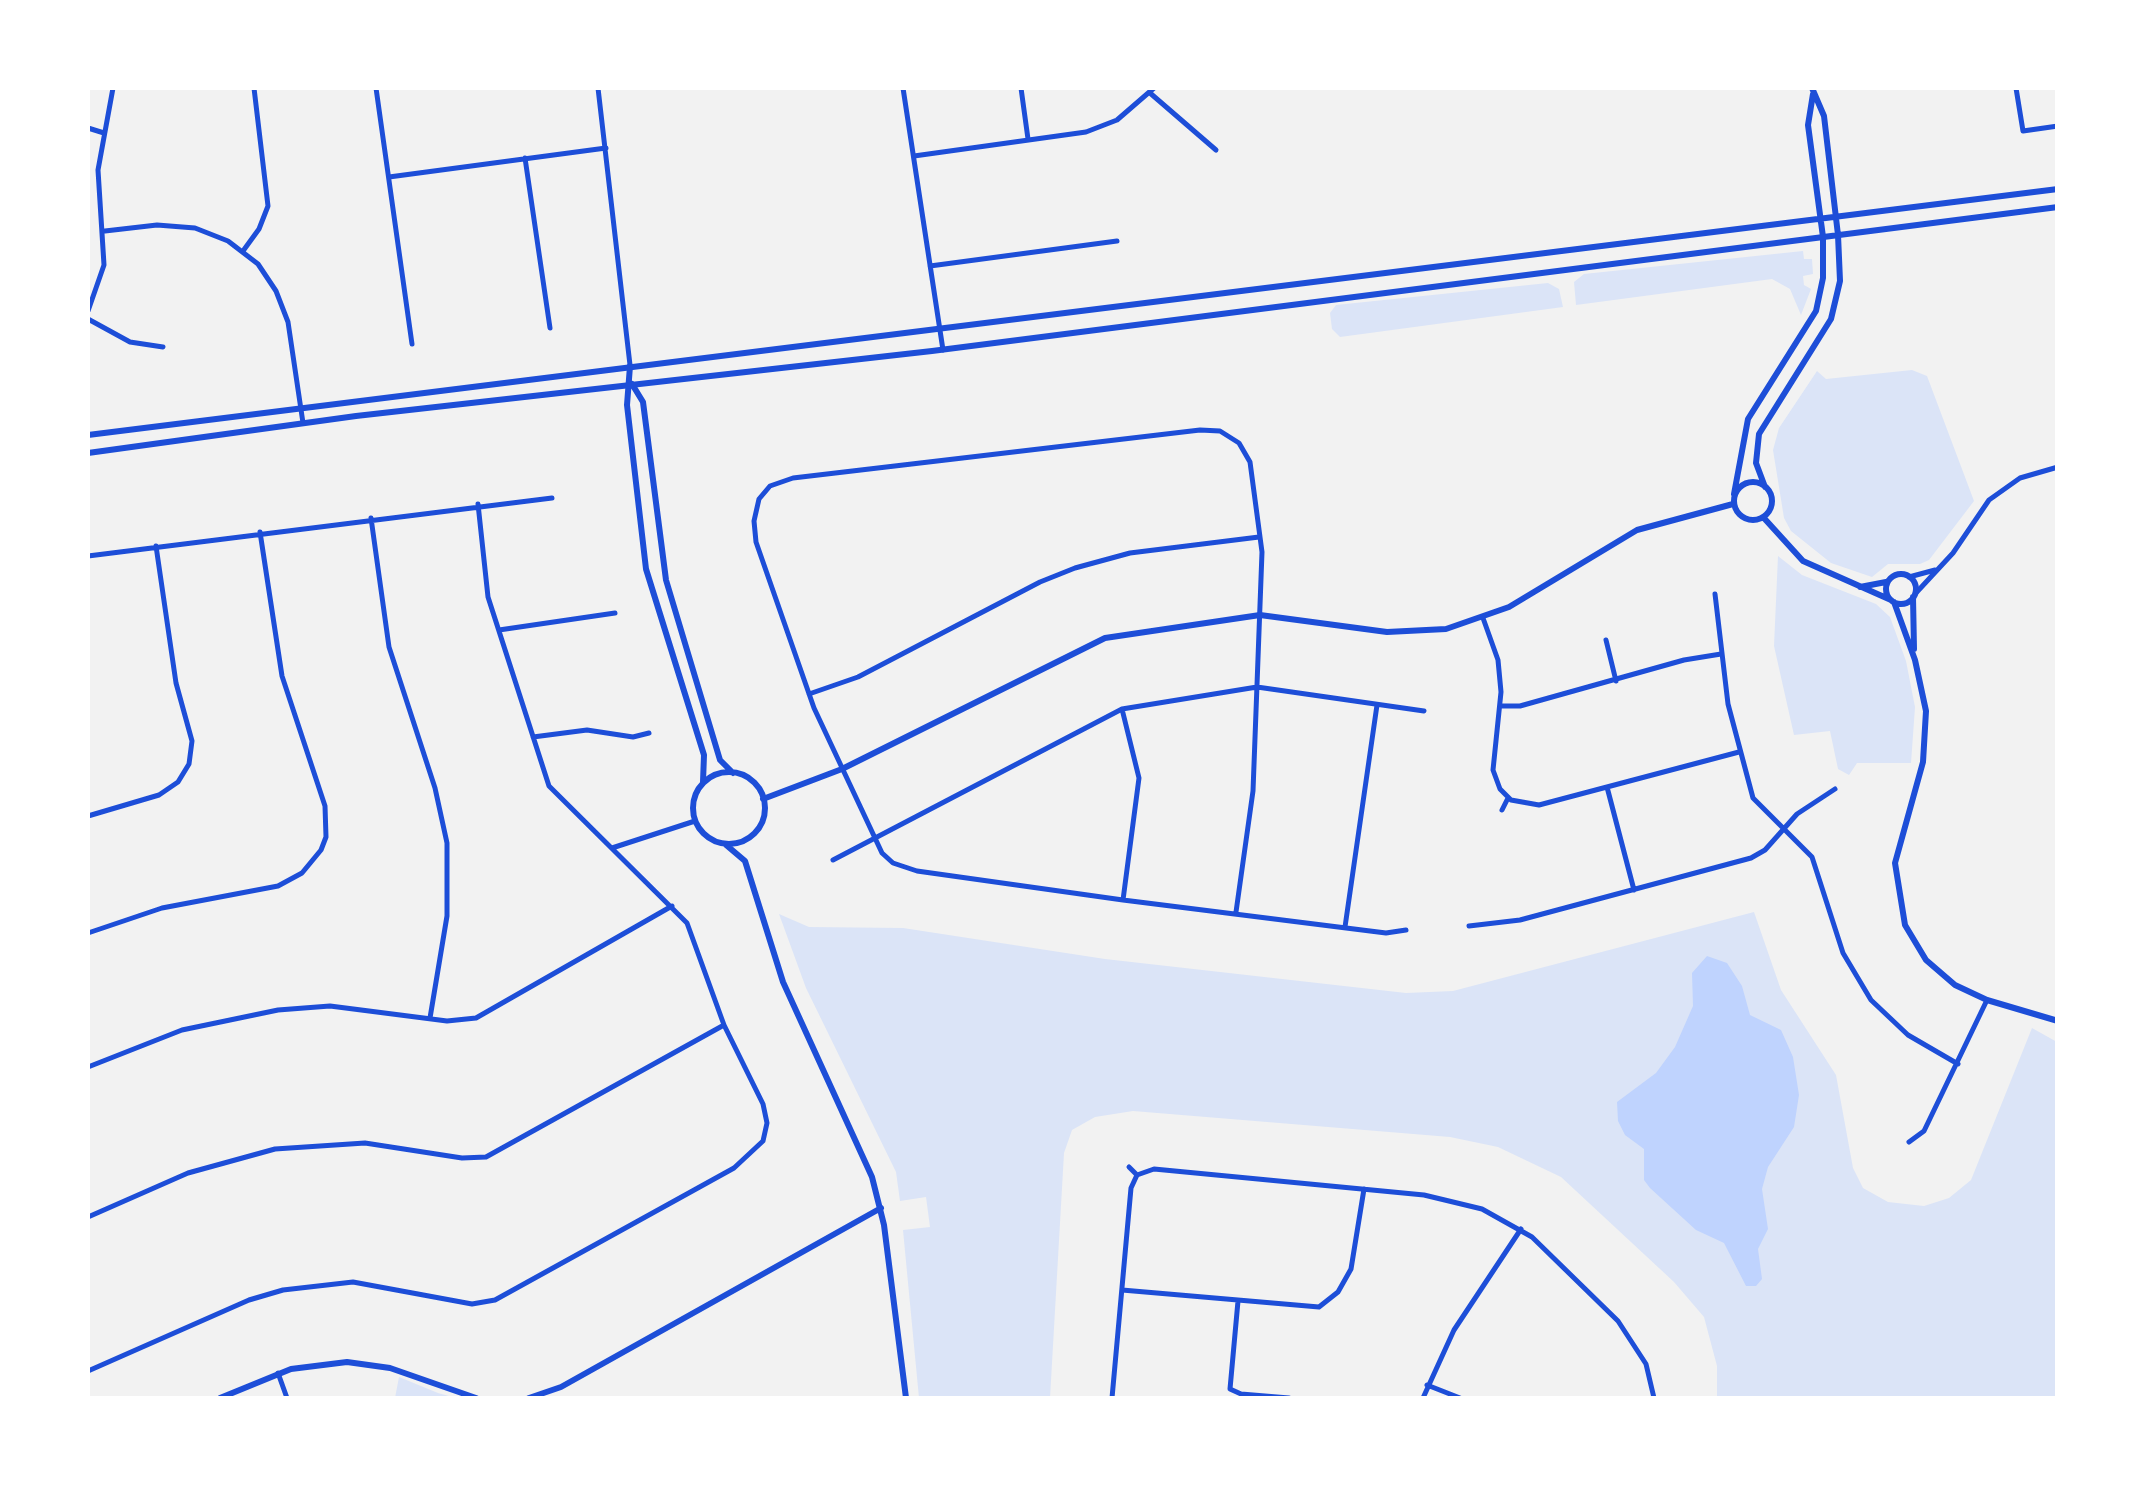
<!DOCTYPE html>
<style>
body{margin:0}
#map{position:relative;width:2145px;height:1486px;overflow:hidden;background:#f2f2f2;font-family:"Open Sans",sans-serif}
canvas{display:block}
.frame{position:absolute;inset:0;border:90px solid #fff;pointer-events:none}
</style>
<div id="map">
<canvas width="2145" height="1486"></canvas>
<div class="frame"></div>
</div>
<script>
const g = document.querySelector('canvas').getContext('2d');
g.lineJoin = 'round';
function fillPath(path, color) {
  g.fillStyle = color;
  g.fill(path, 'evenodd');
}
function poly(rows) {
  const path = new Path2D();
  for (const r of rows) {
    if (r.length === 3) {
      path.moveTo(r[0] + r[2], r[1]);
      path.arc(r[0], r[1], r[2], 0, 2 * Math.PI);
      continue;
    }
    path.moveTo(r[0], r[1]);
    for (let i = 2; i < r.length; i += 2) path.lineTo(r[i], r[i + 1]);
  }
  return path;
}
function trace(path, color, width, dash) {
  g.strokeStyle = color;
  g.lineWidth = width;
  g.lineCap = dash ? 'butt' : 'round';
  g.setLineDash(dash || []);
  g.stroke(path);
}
const green = poly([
 [1803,251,1804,259,1812,259,1813,274,1803,276,1804,285,1811,289,1801,315,1790,289,1772,279,1576,305,1574,282,1584,274],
 [1548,283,1559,289,1563,307,1340,337,1332,329,1330,313,1336,305],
 [1912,370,1927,376,1974,501,1929,560,1920,564,1888,564,1872,577,1831,563,1791,531,1784,518,1773,450,1779,428,1817,371,1826,379],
 [1778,556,1802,575,1876,604,1890,617,1906,661,1915,707,1911,763,1857,763,1849,775,1838,769,1830,731,1794,735,1774,646],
 [1754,912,1781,990,1836,1075,1853,1168,1863,1188,1888,1202,1924,1206,1949,1198,1971,1180,2032,1028,2057,1042,2057,1398,1717,1398,1717,1366,1704,1317,1674,1282,1561,1177,1498,1147,1450,1137,1133,1111,1095,1117,1072,1130,1064,1153,1050,1398,919,1398,903,1230,930,1227,926,1197,900,1201,896,1172,806,988,779,914,809,927,903,928,1105,959,1406,993,1453,991],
 [399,1377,438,1393,456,1398,395,1398]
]);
const water = poly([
 [1707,956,1727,963,1742,986,1750,1015,1781,1030,1793,1057,1799,1095,1794,1127,1768,1167,1762,1189,1768,1229,1758,1249,1762,1279,1756,1286,1746,1286,1724,1243,1696,1230,1650,1188,1644,1180,1644,1149,1625,1135,1618,1121,1617,1102,1656,1073,1675,1047,1693,1006,1692,973]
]);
const minor = poly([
 [376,88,412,344],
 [598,88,630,365],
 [903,88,943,350],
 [1021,88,1028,139],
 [2016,88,2023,131,2058,126],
 [1150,93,1216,150],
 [88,128,104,133],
 [914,156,1086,132,1117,120,1154,88],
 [525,158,550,328],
 [389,177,606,148],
 [105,231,157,225,195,228,228,241,258,264,276,291,288,322,303,423],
 [243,251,259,229,268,206,254,88],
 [930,266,1117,241],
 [88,311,104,265,98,170,113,88],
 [88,319,130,342,163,347],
 [371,518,389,647,435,788,447,843,447,916,430,1018],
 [88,556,552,498],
 [1909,577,1935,570],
 [1715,594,1728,704,1753,798,1812,857,1843,953,1871,1000,1908,1035,1958,1064],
 [1915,594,1953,553,1989,500,2020,478,2058,467],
 [1483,618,1498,660,1501,692,1493,770,1500,789,1511,800,1539,805,1739,752],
 [499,630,615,613],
 [1606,640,1616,681],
 [809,694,858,677,1040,582,1075,568,1130,553,1259,537],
 [1501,706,1520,706,1684,660,1721,654],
 [1122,709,1139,778,1123,900],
 [533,737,587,730,633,737,649,733],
 [1607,787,1634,890],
 [1502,810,1508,798],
 [88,816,159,795,178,782,189,764,192,741,176,683,156,546],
 [612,848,695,821],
 [833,860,1122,709,1257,687,1424,711],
 [1236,912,1253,791,1262,552,1250,462,1239,443,1220,431,1200,430,793,478,770,486,759,499,754,521,756,542,814,708,882,853,893,863,917,871,1123,900,1386,933,1406,930],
 [1469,926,1520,920,1751,858,1765,850,1797,814,1835,789],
 [1345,927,1377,705],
 [88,933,162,908,278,886,302,873,321,850,326,837,325,806,282,676,260,532],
 [88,1067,182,1030,278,1010,330,1006,447,1021,476,1018,672,906],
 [1909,1142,1924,1131,1987,1000],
 [1129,1167,1137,1175],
 [1137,1175,1154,1169,1424,1195,1482,1209,1532,1237,1618,1321,1646,1364,1654,1398],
 [88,1217,188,1173,275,1149,365,1143,462,1158,486,1157,724,1025],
 [1122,1290,1319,1307,1338,1292,1351,1269,1364,1189],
 [1238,1301,1230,1389,1241,1394,1289,1398],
 [88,1371,249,1300,283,1290,353,1282,472,1304,495,1300,734,1168,763,1141,767,1123,763,1104,724,1025,687,923,549,786,488,597,478,504],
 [278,1373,287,1398],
 [1427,1385,1460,1398],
 [1112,1398,1131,1188,1137,1175],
 [1423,1398,1454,1330,1521,1229]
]);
const tertiary = poly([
 [630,366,627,405,646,569,704,755,703,782],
 [632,384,643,402,666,580,720,760,733,773],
 [1753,501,19],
 [1765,487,1756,463,1759,434,1831,319,1840,281,1838,235],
 [1734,494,1748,419,1816,311,1823,278,1823,237],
 [1763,517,1803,561,1891,600],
 [1901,589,15],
 [1860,587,1886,582],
 [1913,597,1914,649],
 [1894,602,1915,660,1926,711,1923,762,1895,863,1905,925,1926,960,1955,985,1987,1000,2058,1021],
 [729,808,36],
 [763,799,842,769,1105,638,1260,615,1387,632,1446,629,1509,607,1637,530,1733,504],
 [725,844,745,861,783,982,872,1177,884,1225,906,1398],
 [220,1398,291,1369,347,1362,390,1368,476,1398],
 [529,1398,561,1387,881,1208]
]);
const secondary = poly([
 [1812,88,1824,116,1838,235],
 [1813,94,1808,125,1823,237],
 [88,435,2058,189],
 [88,453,356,416,932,351,2058,207]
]);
fillPath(green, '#dbe4f7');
fillPath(water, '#bfd3fe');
trace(minor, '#1d4ed8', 5);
trace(tertiary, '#1d4ed8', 6);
trace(secondary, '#1d4ed8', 6);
</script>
